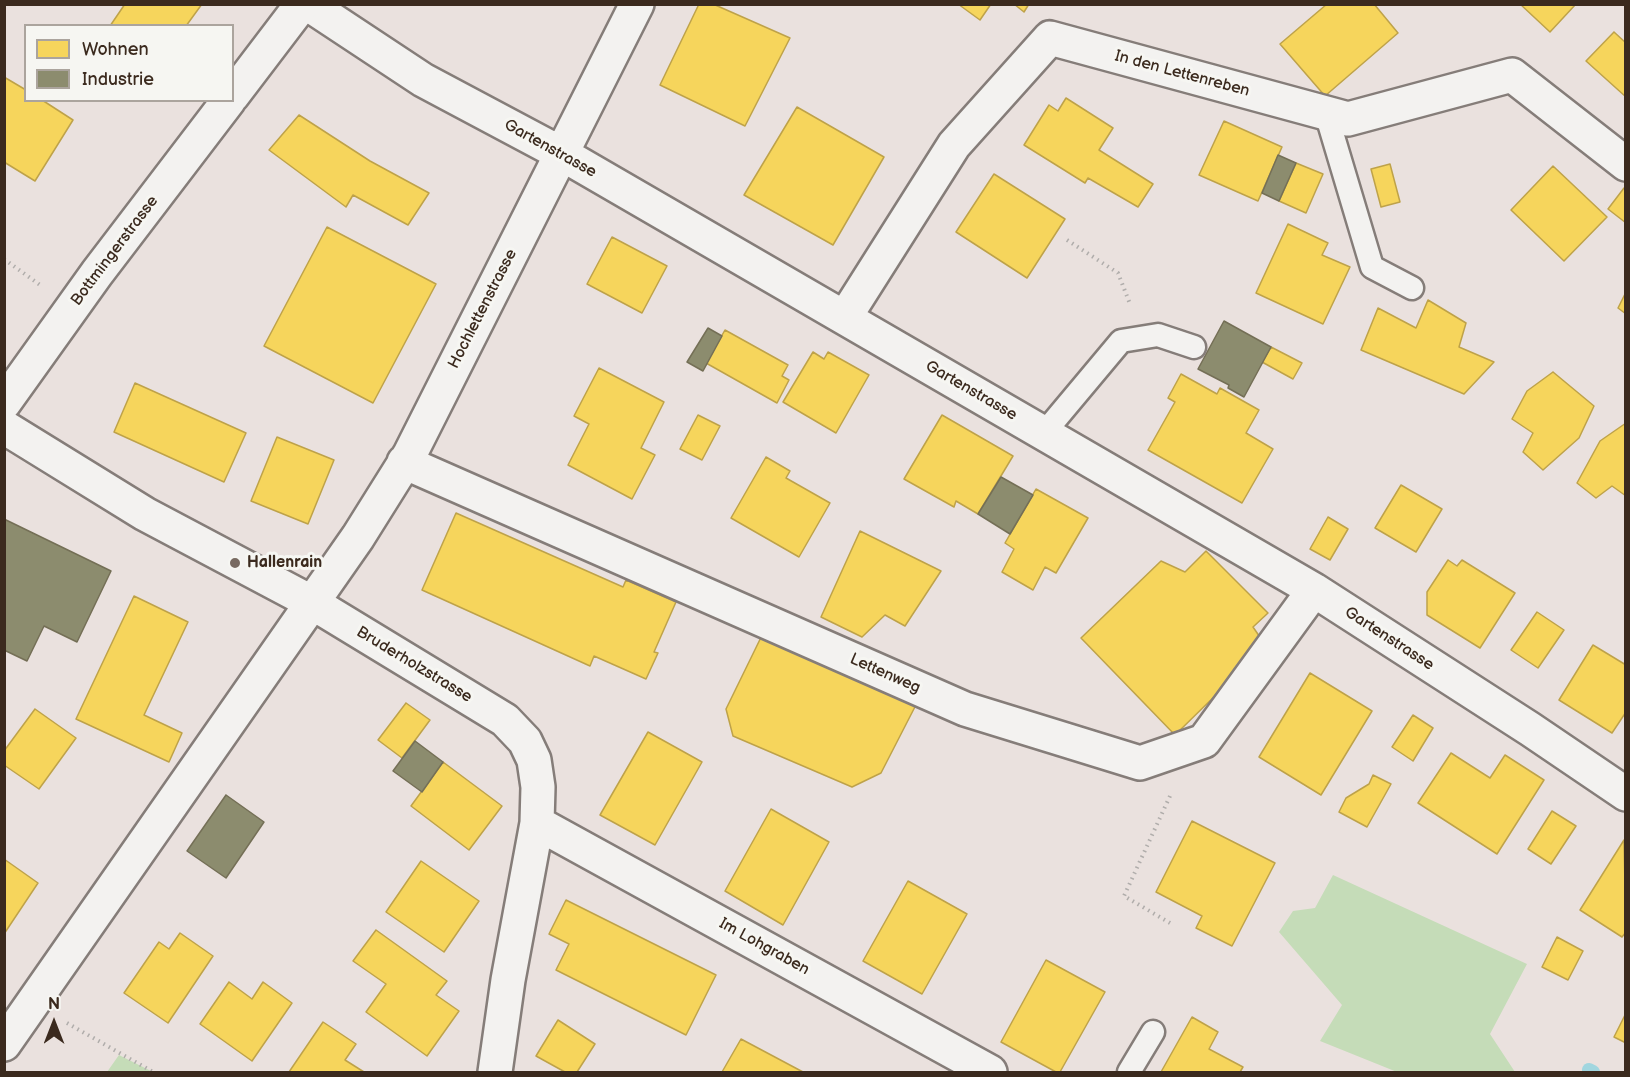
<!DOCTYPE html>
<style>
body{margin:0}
#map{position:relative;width:1630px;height:1077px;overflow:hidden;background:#eae1de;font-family:"Balsamiq Sans",sans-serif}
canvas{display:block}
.frame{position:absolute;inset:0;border:6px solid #3b2a1e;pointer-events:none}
.legend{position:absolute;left:24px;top:24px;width:210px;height:78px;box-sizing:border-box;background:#f6f6f2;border:2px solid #aba49d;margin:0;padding:8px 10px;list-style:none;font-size:18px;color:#3b2a1e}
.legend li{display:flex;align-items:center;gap:12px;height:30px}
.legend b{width:30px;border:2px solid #aba49d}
.north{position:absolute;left:24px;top:993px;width:60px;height:60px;-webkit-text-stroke:4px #f6f6f2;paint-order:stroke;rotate:0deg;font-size:16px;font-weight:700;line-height:24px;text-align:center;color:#3b2a1e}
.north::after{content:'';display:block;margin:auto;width:21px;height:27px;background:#3b2a1e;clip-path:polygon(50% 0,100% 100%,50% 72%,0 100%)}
</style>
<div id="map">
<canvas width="1630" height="1077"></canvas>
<div class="frame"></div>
<ul class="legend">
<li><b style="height:16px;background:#f6d55c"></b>Wohnen</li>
<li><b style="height:16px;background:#8c8c6e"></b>Industrie</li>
</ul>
<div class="north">N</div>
</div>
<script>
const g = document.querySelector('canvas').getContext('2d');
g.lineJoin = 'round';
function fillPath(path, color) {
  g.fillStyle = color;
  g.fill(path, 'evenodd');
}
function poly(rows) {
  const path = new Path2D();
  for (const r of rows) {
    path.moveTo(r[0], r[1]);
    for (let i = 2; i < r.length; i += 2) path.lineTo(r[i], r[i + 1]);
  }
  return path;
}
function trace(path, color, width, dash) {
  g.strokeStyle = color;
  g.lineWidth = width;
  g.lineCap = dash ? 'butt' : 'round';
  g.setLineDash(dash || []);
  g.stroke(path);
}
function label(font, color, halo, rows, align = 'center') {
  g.font = font + ' "Balsamiq Sans",sans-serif';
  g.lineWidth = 6;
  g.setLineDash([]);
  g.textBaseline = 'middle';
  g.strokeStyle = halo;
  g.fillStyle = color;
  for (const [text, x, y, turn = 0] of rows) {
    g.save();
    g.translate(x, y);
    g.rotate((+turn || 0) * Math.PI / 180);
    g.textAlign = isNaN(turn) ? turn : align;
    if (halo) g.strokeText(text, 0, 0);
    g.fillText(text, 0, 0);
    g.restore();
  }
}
const green = poly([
 [1333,875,1527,964,1490,1034,1515,1072,1397,1072,1320,1041,1342,1005,1279,932,1293,911,1315,908],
 [119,1055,153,1072,107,1072]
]);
const homes = poly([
 [125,4,202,4,186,26,110,26,125,4],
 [699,4,713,4,790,38,745,126,660,85,699,4],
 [958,4,991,4,980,20,958,4],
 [1014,4,1029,4,1024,12,1014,4],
 [1327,4,1374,4,1398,33,1325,96,1280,44,1327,4],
 [1520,4,1576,4,1550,32,1520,4],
 [1614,32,1626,43,1626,97,1586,61,1614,32],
 [4,77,26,90,26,100,42,100,73,120,35,181,4,162,4,77],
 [1066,98,1113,128,1099,150,1153,184,1138,207,1088,178,1085,183,1024,145,1049,105,1058,111,1066,98],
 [797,107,884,157,833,245,744,195,797,107],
 [299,115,370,161,429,193,408,225,353,195,346,207,269,150,299,115],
 [1224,121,1282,147,1258,201,1199,175,1224,121],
 [1296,163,1323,174,1306,213,1279,201,1296,163],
 [1390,164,1400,202,1381,207,1371,169,1390,164],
 [1553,166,1607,217,1564,261,1511,210,1553,166],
 [994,174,1065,219,1027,278,956,232,994,174],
 [1624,188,1626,189,1626,223,1608,209,1624,188],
 [1288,224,1328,243,1322,255,1350,267,1323,324,1256,293,1288,224],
 [327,227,436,284,373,403,264,346,327,227],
 [612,237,667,266,642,313,587,284,612,237],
 [1626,292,1626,314,1618,308,1626,292],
 [1428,300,1466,323,1459,347,1494,362,1464,394,1361,350,1378,308,1416,328,1428,300],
 [725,330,788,365,782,376,789,380,777,403,706,363,725,330],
 [1271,347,1302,363,1293,379,1262,362,1271,347],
 [813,352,824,359,828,352,869,375,836,433,783,402,813,352],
 [599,368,664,402,641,448,655,455,632,499,568,465,589,424,574,416,599,368],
 [1553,372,1594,406,1579,438,1543,470,1523,452,1533,433,1512,419,1527,391,1553,372],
 [1181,374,1217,394,1220,388,1259,410,1246,433,1273,449,1242,503,1148,450,1175,402,1168,398,1181,374],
 [135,383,246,433,224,482,114,432,135,383],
 [698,415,720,426,702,460,680,449,698,415],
 [942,415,1013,456,978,514,956,501,954,507,904,479,942,415],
 [1626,423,1626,496,1612,486,1596,498,1577,483,1600,441,1626,423],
 [277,437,334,460,308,524,251,501,277,437],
 [766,457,790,471,786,478,830,503,799,557,731,518,766,457],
 [1401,485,1442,509,1416,552,1375,528,1401,485],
 [1036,489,1088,518,1056,573,1045,567,1033,590,1002,572,1014,549,1005,543,1036,489],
 [456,513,623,587,626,580,676,602,654,652,658,653,646,679,594,656,590,666,422,590,456,513],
 [1328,517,1348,529,1330,560,1310,549,1328,517],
 [860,531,941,571,905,626,885,615,862,637,821,617,860,531],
 [1206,551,1268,613,1253,627,1266,646,1175,735,1081,638,1161,561,1185,572,1206,551],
 [1448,560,1457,566,1462,560,1515,593,1480,648,1427,615,1427,592,1448,560],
 [134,596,188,622,144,715,182,733,169,762,76,719,134,596],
 [1537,612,1564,630,1538,668,1511,650,1537,612],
 [768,623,919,699,881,773,852,787,733,736,726,709,768,623],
 [1593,645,1626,665,1626,712,1612,733,1559,700,1593,645],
 [1310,673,1372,711,1321,795,1259,757,1310,673],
 [406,703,430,720,402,758,378,740,406,703],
 [35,709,76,738,39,789,4,765,4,751,35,709],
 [1413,715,1433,728,1413,761,1392,747,1413,715],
 [648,732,702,762,655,845,600,815,648,732],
 [1451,753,1490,778,1505,755,1544,780,1497,854,1418,803,1451,753],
 [443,762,502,806,469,850,411,806,443,762],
 [1373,775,1391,784,1367,827,1339,812,1346,798,1369,784,1373,775],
 [771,809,829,842,783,925,725,891,771,809],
 [1552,811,1576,826,1551,864,1528,849,1552,811],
 [1192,821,1275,863,1232,946,1196,928,1202,916,1156,892,1192,821],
 [1624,840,1626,932,1622,937,1580,910,1624,840],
 [4,859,38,883,4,934,4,859],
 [421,861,479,901,444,952,386,912,421,861],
 [908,881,967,914,922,994,863,961,908,881],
 [566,900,716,975,686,1035,556,970,569,944,549,934,566,900],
 [376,930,447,981,436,995,459,1011,427,1056,366,1012,386,984,353,961,376,930],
 [180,933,213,956,168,1023,124,993,159,942,169,949,180,933],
 [1557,937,1583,951,1568,980,1542,967,1557,937],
 [1046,960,1105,992,1060,1072,1056,1072,1001,1042,1046,960],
 [229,982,252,999,263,982,292,1003,252,1061,200,1024,229,982],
 [1625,1015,1626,1015,1626,1043,1614,1037,1625,1015],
 [1192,1017,1218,1032,1209,1049,1243,1067,1240,1072,1161,1072,1192,1017],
 [558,1020,595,1044,577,1072,565,1072,536,1056,558,1020],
 [323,1022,356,1044,345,1060,364,1072,289,1072,323,1022],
 [741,1039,803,1072,722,1072,741,1039]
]);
const industry = poly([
 [1278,155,1296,163,1279,201,1262,193,1278,155],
 [1224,321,1271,347,1244,397,1228,388,1229,385,1198,369,1224,321],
 [708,328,722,336,703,371,687,362,708,328],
 [1001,477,1033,495,1010,534,978,514,1001,477],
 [4,519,111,571,77,642,44,626,27,661,4,650,4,519],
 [415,741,443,762,422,792,393,771,415,741],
 [226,795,264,822,226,878,187,851,226,795]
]);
const stream = poly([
 [1589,1070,1593,1072]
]);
const path = poly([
 [1067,240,1118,273,1130,304],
 [4,259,40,285],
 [1170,796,1124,896,1170,923],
 [67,1023,153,1072]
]);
const lane = poly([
 [1326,113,1372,267,1412,288],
 [1044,433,1121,341,1158,335,1194,347],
 [1129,1072,1153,1032]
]);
const street = poly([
 [308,4,423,80,562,154,1314,590,1530,729,1626,794],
 [845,317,954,145,1050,38,1348,119,1512,75,1626,164],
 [4,427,145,514,311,602,505,720,525,741,534,760,538,787,537,823,508,980,495,1072],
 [404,462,965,709,1140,763,1204,741,1314,590],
 [537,823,990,1072],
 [4,1044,358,537,410,454,637,4]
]);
const secondary = poly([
 [232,96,302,4],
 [4,403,97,273,229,100]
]);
const markers = [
 [235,563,6,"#786a61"]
];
const streetNames = [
 ["In den Lettenreben",1182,74,15],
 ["Gartenstrasse",550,149,29],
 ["Bottmingerstrasse",115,251,-53],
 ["Hochlettenstrasse",483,309,-63],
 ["Gartenstrasse",971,391,30],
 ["Gartenstrasse",1389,639,33],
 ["Bruderholzstrasse",414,665,31],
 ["Lettenweg",885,674,24],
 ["Im Lohgraben",764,947,29]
];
const poiNames = [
 ["Hallenrain",247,563]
];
fillPath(green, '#c5dcb8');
fillPath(homes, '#f6d55c');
trace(homes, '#bea249', 1.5);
fillPath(industry, '#8c8c6e');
trace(industry, '#746f56', 1.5);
trace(stream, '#a1d6df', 14);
trace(lane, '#857d79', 27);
trace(street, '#857d79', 38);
trace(secondary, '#857d79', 38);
trace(path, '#b0adab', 4, [1.5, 4.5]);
trace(lane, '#f3f2f0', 22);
trace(street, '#f3f2f0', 33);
trace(secondary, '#f3f2f0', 33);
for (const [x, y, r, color] of markers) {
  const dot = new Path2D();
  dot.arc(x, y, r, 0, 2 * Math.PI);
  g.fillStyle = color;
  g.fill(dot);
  trace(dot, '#f6f6f2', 2);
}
label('16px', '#3b2a1e', '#f6f6f2', streetNames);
label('bold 16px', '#3b2a1e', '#f6f6f2', poiNames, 'left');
</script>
